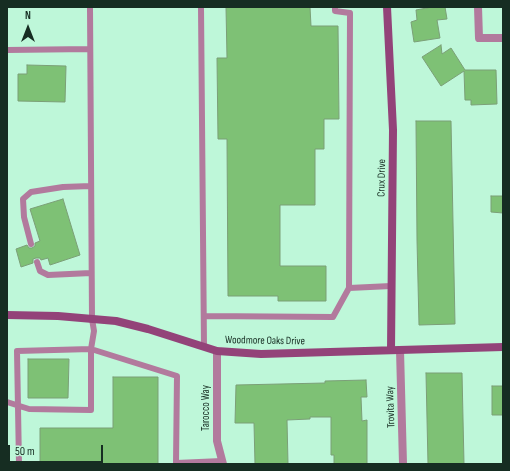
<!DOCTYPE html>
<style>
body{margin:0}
#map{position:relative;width:510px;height:471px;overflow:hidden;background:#bef7d9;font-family:"Sofia Sans Condensed",sans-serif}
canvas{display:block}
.frame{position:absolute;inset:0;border:8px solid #162d22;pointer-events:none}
.north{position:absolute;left:8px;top:8px;width:40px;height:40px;-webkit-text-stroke:3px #bef7d9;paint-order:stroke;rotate:0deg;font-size:11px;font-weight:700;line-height:16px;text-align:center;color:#162d22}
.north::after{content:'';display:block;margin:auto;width:14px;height:18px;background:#162d22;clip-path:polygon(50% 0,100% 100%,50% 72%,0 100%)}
.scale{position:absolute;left:8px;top:445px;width:95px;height:18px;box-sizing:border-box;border:2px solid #162d22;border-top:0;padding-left:5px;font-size:12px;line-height:14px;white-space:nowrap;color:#162d22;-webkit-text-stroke:3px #bef7d9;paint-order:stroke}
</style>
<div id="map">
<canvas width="510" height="471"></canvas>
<div class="frame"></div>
<div class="north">N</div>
<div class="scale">50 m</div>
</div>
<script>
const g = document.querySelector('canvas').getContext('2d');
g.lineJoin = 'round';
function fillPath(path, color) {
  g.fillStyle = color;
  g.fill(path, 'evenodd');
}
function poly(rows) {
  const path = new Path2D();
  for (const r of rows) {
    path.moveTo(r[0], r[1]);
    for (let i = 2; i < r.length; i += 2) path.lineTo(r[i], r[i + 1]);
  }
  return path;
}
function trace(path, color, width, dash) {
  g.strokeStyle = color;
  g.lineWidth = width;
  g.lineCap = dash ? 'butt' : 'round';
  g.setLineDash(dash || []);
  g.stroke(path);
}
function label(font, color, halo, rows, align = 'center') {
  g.font = font + ' "Sofia Sans Condensed",sans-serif';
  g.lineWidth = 3;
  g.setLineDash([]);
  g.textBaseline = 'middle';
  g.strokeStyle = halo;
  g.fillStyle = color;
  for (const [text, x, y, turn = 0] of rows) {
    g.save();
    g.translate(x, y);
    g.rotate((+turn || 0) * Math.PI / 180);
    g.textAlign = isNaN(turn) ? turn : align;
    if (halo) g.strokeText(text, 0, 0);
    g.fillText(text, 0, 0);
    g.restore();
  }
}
const building = poly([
 [226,7,310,7,311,26,338,26,339,119,324,119,324,149,315,149,315,205,280,205,280,266,326,266,326,301,278,301,278,296,228,296,227,139,218,139,217,58,227,58,226,7],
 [432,7,445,7,447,19,437,20,440,38,414,42,411,22,417,20,416,10,432,7],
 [441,45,442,54,451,48,465,70,496,70,497,104,471,105,471,100,465,100,464,71,441,86,422,57,441,45],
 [27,65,66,66,65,102,18,101,18,74,27,74,27,65],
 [416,121,451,121,455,324,419,325,417,240,416,121],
 [491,196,503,196,503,213,491,212,491,196],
 [63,199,80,255,50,265,48,258,41,260,40,258,36,258,33,259,33,263,21,267,16,249,27,245,29,248,32,248,35,246,35,243,40,241,30,209,63,199],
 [28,359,69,359,68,398,28,398,28,359],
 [426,373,462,373,464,464,428,464,426,373],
 [113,377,158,377,158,464,40,464,40,428,113,428,113,377],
 [366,380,367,397,361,397,362,421,367,420,367,464,334,464,334,455,331,455,331,417,310,417,310,419,287,420,288,464,255,464,254,423,235,423,236,385,325,383,325,381,366,380],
 [492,386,503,386,503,415,492,415,492,386]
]);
const lane = poly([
 [201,7,204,347],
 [335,7,335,11,350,13,349,288,391,286],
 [7,50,90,49],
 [31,244,24,217,23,199,31,192,63,187,91,186],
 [37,262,40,271,48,275,91,273],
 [204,316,333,317,349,288],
 [7,402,29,409,91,410,91,349,94,331,92,319,90,7],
 [19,464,17,351,91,349,177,376,176,463,222,461]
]);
const street = poly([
 [478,7,479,38,503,38],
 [400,350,403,464],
 [217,351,217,441,223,464]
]);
const secondary = poly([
 [387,7,393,130,391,350],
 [7,315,58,316,116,321,148,329,217,351,261,354,503,347]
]);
const streetNames = [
 ["Crux Drive",382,178,-89],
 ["Woodmore Oaks Drive",265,341,1],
 ["Trovita Way",391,407,-92],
 ["Tarocco Way",206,408,-90]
];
fillPath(building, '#7ec175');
trace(building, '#7b9f77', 1);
trace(lane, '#b27a9d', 6);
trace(street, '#b27a9d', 8);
trace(secondary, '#934379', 8);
label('11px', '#162d22', '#bef7d9', streetNames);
</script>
